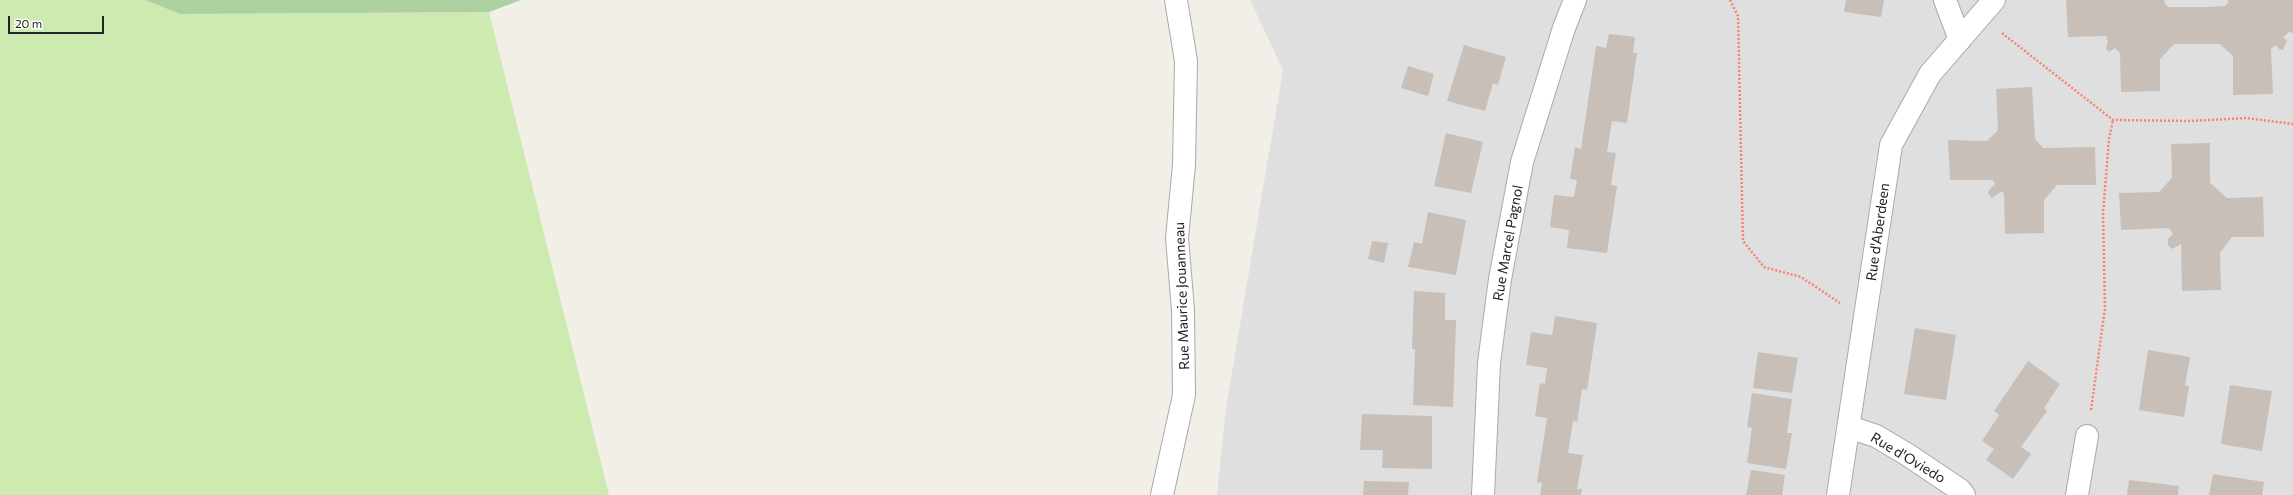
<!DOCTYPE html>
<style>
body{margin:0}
#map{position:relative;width:2293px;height:495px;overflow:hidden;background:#f2efe9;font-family:Commissioner,sans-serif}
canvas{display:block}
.scale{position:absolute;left:8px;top:16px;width:96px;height:18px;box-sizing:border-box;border:2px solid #222;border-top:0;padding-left:5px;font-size:12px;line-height:14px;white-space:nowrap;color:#222;-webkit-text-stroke:3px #fff;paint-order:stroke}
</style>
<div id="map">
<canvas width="2293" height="495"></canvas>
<div class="scale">20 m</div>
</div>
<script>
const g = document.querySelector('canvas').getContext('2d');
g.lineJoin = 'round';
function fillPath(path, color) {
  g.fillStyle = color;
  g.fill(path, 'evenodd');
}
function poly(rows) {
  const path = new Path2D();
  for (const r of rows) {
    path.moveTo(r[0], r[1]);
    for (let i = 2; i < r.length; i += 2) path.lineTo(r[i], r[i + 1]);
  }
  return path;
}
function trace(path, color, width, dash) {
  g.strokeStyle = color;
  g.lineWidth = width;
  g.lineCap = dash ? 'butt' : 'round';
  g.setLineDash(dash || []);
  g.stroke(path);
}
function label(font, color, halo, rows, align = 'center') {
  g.font = font + ' Commissioner,sans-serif';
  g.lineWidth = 4;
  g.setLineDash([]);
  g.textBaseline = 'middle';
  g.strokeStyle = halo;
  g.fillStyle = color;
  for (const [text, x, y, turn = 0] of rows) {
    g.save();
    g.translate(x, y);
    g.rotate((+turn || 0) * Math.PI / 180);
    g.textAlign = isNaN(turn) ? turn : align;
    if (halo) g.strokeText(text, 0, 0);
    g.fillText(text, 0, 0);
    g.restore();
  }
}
const residential = poly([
 [1250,0,2293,0,2293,495,1217,495,1226,408,1283,70]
]);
const grass = poly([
 [0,0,145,0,180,14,489,12,609,495,0,495]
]);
const forest = poly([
 [145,0,521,0,489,12,180,14]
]);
const building = poly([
 [1846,0,1884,0,1881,17,1844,12],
 [2066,0,2165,0,2164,2,2168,7,2208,7,2225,6,2229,2,2227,0,2293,0,2293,33,2289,32,2283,37,2287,41,2283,50,2279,49,2276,45,2271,49,2273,94,2233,95,2233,56,2220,44,2174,44,2160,59,2160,91,2121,92,2120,53,2115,48,2109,52,2106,49,2108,41,2106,36,2068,37],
 [1609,34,1635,37,1633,53,1637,53,1627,123,1612,121,1607,152,1616,153,1611,185,1617,186,1607,253,1567,248,1569,230,1550,227,1554,195,1574,197,1577,180,1570,179,1575,147,1581,149,1596,46,1606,48],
 [1464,45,1506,57,1498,85,1493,83,1485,111,1447,101],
 [1408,66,1434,74,1428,96,1401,88],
 [2032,87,2035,139,2043,148,2095,147,2096,185,2057,185,2044,200,2044,233,2005,234,2004,194,2002,191,1992,198,1988,193,1989,190,1995,184,1993,180,1950,180,1948,140,1987,141,1998,130,1996,89],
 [1446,133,1483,142,1471,193,1434,186],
 [2210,143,2210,183,2227,198,2263,197,2264,237,2232,237,2220,253,2221,290,2182,291,2181,244,2172,249,2168,245,2168,239,2173,234,2169,228,2121,230,2119,193,2159,192,2172,178,2171,144],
 [1428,212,1466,220,1456,275,1408,267,1414,242,1422,244],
 [1372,241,1388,243,1384,263,1368,259],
 [1414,291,1445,293,1445,320,1456,320,1453,407,1413,405,1415,349,1412,349],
 [1555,316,1597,323,1587,390,1582,389,1577,422,1573,421,1568,453,1583,455,1577,489,1582,489,1581,495,1540,495,1542,483,1537,482,1547,418,1535,416,1540,383,1545,384,1547,368,1526,365,1531,332,1552,335],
 [1915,328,1956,335,1946,400,1904,394],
 [2148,350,2190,357,2185,385,2189,386,2184,417,2139,410],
 [1758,352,1798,358,1792,393,1753,388],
 [2028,361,2060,384,2044,408,2047,411,2021,447,2031,454,2013,479,1986,460,1994,449,1982,441,1999,415,1994,411],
 [2230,385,2272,391,2262,451,2221,444],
 [1752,393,1792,399,1787,433,1792,433,1786,469,1747,463,1752,428,1747,427],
 [1362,414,1432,416,1432,469,1382,468,1383,450,1360,450],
 [1751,470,1785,475,1782,495,1746,495],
 [2213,474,2264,482,2262,495,2209,495],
 [2129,480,2179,486,2178,495,2127,495],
 [1364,481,1409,482,1408,495,1363,495]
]);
const path = poly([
 [1730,0,1738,16,1743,241,1764,267,1801,277,1840,303],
 [2002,33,2113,120,2190,121,2246,118,2293,124],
 [2091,410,2105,308,2103,214,2109,139,2113,120]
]);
const street = poly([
 [1945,0,1960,40],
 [1849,427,1876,436,1908,455,1960,490,1964,495],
 [1162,495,1184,395,1183,310,1177,238,1184,165,1186,61,1176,0],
 [1483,495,1489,363,1500,279,1522,162,1564,28,1575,0],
 [1838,495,1891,145,1930,74,1994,0],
 [2077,495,2087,436]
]);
const streetNames = [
 ["Rue d'Aberdeen",1878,232,-82],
 ["Rue Marcel Pagnol",1508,243,-80],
 ["Rue Maurice Jouanneau",1182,296,-92],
 ["Rue d'Oviedo",1908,458,31]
];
fillPath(residential, '#e0dfdf');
fillPath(grass, '#cdebb0');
fillPath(forest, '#add19e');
fillPath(building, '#c7bfb8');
trace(street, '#a9a9a9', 24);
trace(path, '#fa8072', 2.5, [2, 2]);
trace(street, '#fff', 22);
label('14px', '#222', '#fff', streetNames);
</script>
